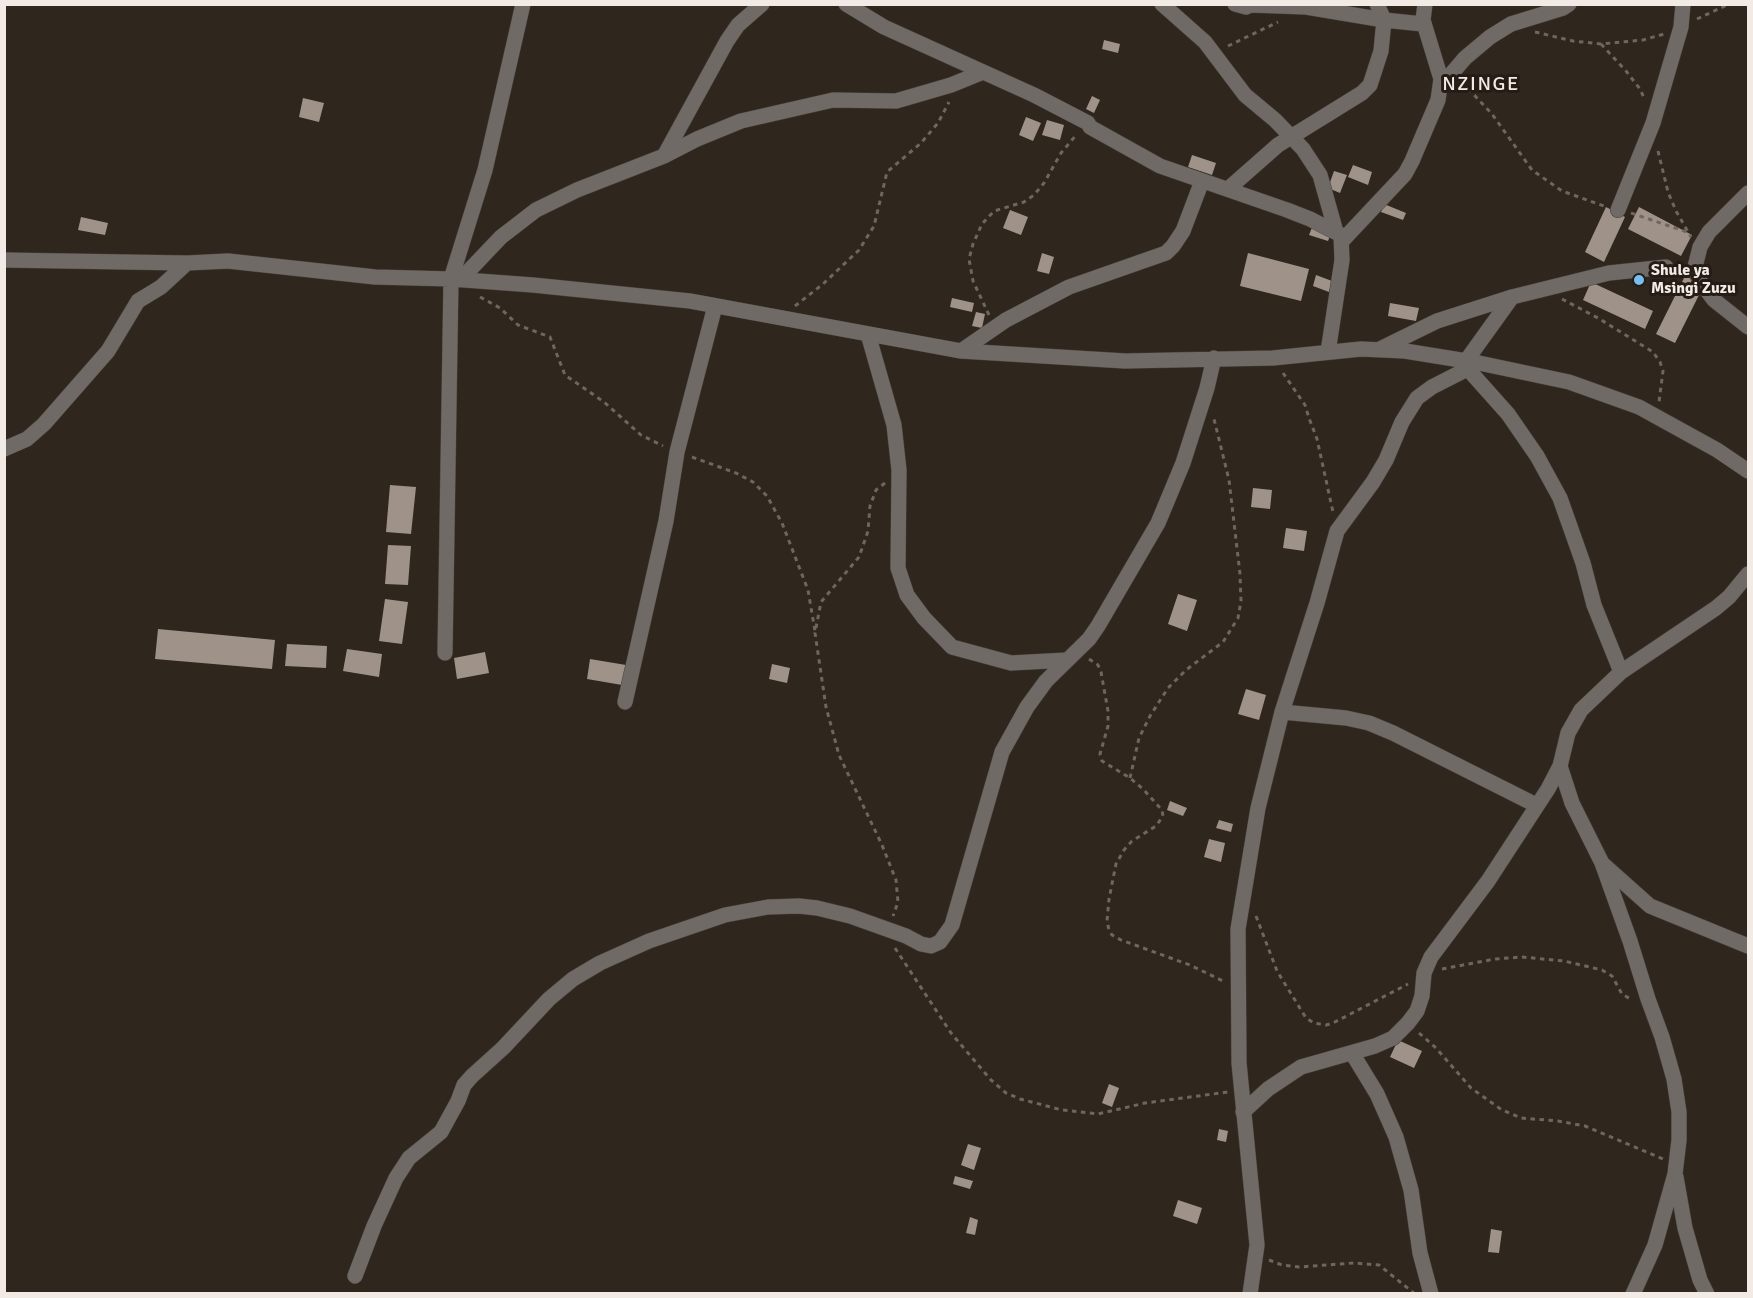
<!DOCTYPE html>
<style>
body{margin:0}
#map{position:relative;width:1753px;height:1298px;overflow:hidden;background:#2f261e;font-family:Signika,sans-serif}
canvas{display:block}
.frame{position:absolute;inset:0;border:6px solid #f1eae5;pointer-events:none}
</style>
<div id="map">
<canvas width="1753" height="1298"></canvas>
<div class="frame"></div>
</div>
<script>
const g = document.querySelector('canvas').getContext('2d');
g.lineJoin = 'round';
function fillPath(path, color) {
  g.fillStyle = color;
  g.fill(path, 'evenodd');
}
function poly(rows) {
  const path = new Path2D();
  for (const r of rows) {
    path.moveTo(r[0], r[1]);
    for (let i = 2; i < r.length; i += 2) path.lineTo(r[i], r[i + 1]);
  }
  return path;
}
function trace(path, color, width, dash) {
  g.strokeStyle = color;
  g.lineWidth = width;
  g.lineCap = dash ? 'butt' : 'round';
  g.setLineDash(dash || []);
  g.stroke(path);
}
function label(font, color, halo, rows, align = 'center') {
  g.font = font + ' Signika,sans-serif';
  g.lineWidth = 6;
  g.setLineDash([]);
  g.textBaseline = 'middle';
  g.strokeStyle = halo;
  g.fillStyle = color;
  for (const [text, x, y, turn = 0] of rows) {
    g.save();
    g.translate(x, y);
    g.rotate((+turn || 0) * Math.PI / 180);
    g.textAlign = isNaN(turn) ? turn : align;
    if (halo) g.strokeText(text, 0, 0);
    g.fillText(text, 0, 0);
    g.restore();
  }
}
const building = poly([
 [1104,40,1120,44,1118,53,1102,49],
 [1092,96,1100,100,1094,113,1086,109],
 [303,98,324,103,319,122,299,117],
 [1026,117,1041,123,1033,141,1019,135],
 [1047,120,1064,125,1060,140,1042,135],
 [1192,155,1216,163,1212,175,1188,167],
 [1353,165,1372,172,1368,185,1348,177],
 [1334,171,1347,175,1340,193,1328,188],
 [1384,204,1406,213,1403,220,1381,212],
 [1606,207,1625,217,1604,262,1585,252],
 [1639,207,1692,235,1681,256,1628,229],
 [1010,210,1028,217,1021,235,1003,228],
 [81,217,108,223,105,235,78,230],
 [1313,225,1332,231,1328,241,1309,235],
 [1042,253,1054,257,1049,274,1037,271],
 [1248,253,1309,269,1301,301,1240,286],
 [1316,275,1332,281,1329,292,1313,286],
 [1685,276,1704,285,1675,343,1656,334],
 [1591,282,1653,311,1645,329,1583,300],
 [952,298,974,303,972,312,950,307],
 [1390,303,1419,308,1416,321,1388,316],
 [976,312,985,314,982,328,972,326],
 [390,485,416,487,411,534,386,532],
 [1253,488,1272,490,1270,509,1251,507],
 [1286,528,1307,531,1304,551,1283,548],
 [388,545,411,546,408,585,385,584],
 [1178,594,1197,600,1187,631,1168,624],
 [385,599,408,602,402,644,379,641],
 [158,629,275,640,272,669,155,659],
 [287,644,327,646,326,668,285,666],
 [347,649,382,654,379,677,343,671],
 [485,652,489,673,457,679,454,658],
 [590,659,626,665,622,685,587,679],
 [772,664,790,668,787,683,769,679],
 [1246,689,1266,695,1259,720,1238,714],
 [1170,801,1187,808,1183,816,1167,810],
 [1219,820,1233,824,1231,832,1216,828],
 [1209,839,1225,843,1221,862,1204,857],
 [1398,1040,1422,1051,1414,1068,1390,1057],
 [1109,1084,1119,1088,1112,1107,1102,1103],
 [1219,1129,1228,1131,1226,1142,1217,1140],
 [968,1144,981,1148,974,1170,961,1165],
 [955,1176,973,1181,970,1189,953,1184],
 [1178,1200,1202,1208,1197,1224,1173,1216],
 [970,1217,978,1220,975,1235,966,1233],
 [1491,1229,1502,1231,1499,1253,1488,1252]
]);
const path = poly([
 [1697,19,1729,4],
 [1535,32,1573,41,1601,44,1643,40,1664,34],
 [1601,44,1626,71,1640,89,1644,98],
 [1228,46,1278,22],
 [1462,82,1492,114,1532,170,1562,191,1604,206],
 [1658,151,1668,192,1676,211,1691,237],
 [1631,213,1687,232],
 [480,297,500,308,518,325,550,337,565,375,604,402,641,435,663,446],
 [1562,299,1598,318,1653,352,1660,362,1663,371,1659,402],
 [795,306,823,284,859,250,874,226,887,172,921,143,938,123,949,102],
 [989,315,973,281,969,259,973,244,982,224,994,211,1024,202,1034,195,1044,183,1061,153,1077,134],
 [1283,373,1305,405,1309,418,1317,439,1333,512],
 [692,457,736,473,753,482,767,496,782,523,808,590,815,631],
 [885,483,876,490,870,506,868,531,859,557,821,602,815,633,826,707,839,755,882,845,896,880,898,902,893,916],
 [1089,659,1098,665,1101,672,1108,711,1108,726,1100,754,1102,761,1130,778,1143,789,1162,810,1163,816,1156,826,1132,841,1124,850,1116,864,1109,899,1107,921,1109,930,1112,935,1121,940,1190,965,1225,982],
 [1130,778,1139,738,1150,716,1168,688,1186,670,1223,642,1238,618,1241,601,1240,574,1229,480,1214,419],
 [1256,916,1277,971,1306,1018,1314,1023,1326,1025,1333,1023,1408,984],
 [895,948,951,1033,991,1080,1006,1093,1020,1099,1062,1110,1098,1114,1145,1103,1228,1092],
 [1442,969,1495,959,1522,957,1564,961,1602,970,1612,976,1622,994,1632,1000],
 [1419,1033,1436,1048,1471,1088,1502,1110,1521,1118,1558,1121,1585,1126,1663,1159],
 [1269,1260,1282,1265,1299,1267,1354,1263,1379,1265,1415,1294]
]);
const minor = poly([
 [846,4,884,27,1034,95,1088,123,1090,127,1160,166,1287,210,1310,219,1341,235,1342,260,1328,352],
 [1162,4,1205,42,1245,95,1275,120,1303,149,1320,175,1336,232],
 [1235,4,1246,7,1251,5,1306,7,1384,20,1423,24],
 [1441,86,1465,58,1490,37,1511,24,1563,8,1569,4],
 [664,156,727,41,738,25,762,4],
 [1228,189,1278,145,1362,93,1370,85,1381,51,1384,20,1377,4],
 [1748,193,1709,232,1700,247,1695,267,1699,280,1714,300,1748,327],
 [1618,210,1653,123,1681,27,1683,4],
 [1342,241,1405,174,1412,161,1438,100,1441,79,1423,20,1425,4],
 [4,260,187,263,228,261,375,277,451,279,533,285,690,301,961,351,1125,361,1273,358,1361,349,1405,351,1479,363,1569,382,1639,407,1717,450,1748,471],
 [461,279,501,237,536,210,577,190,664,156,697,139,741,121,833,100,896,101,951,85,983,72],
 [868,334,894,425,899,470,898,568,907,595,924,618,952,647,1011,663,1067,660],
 [1380,349,1437,321,1512,297,1609,273,1666,267],
 [961,351,1006,320,1069,287,1166,253,1173,246,1183,231,1202,181],
 [1466,361,1512,297],
 [1467,368,1508,414,1537,456,1560,498,1583,563,1594,605,1621,672],
 [4,449,27,439,44,424,108,351,138,301,161,287,187,263],
 [445,653,451,279,485,170,523,4],
 [625,702,666,521,677,452,715,306],
 [1282,712,1346,718,1369,723,1393,733,1536,805],
 [1560,766,1572,803,1602,863,1630,941,1648,999,1662,1037,1674,1079,1679,1112,1679,1140,1675,1174,1655,1245,1633,1294],
 [1604,865,1650,906,1748,946],
 [1352,1053,1377,1094,1396,1137,1411,1190,1420,1253,1431,1294],
 [1243,1112,1268,1089,1301,1067,1375,1046,1393,1038,1408,1023,1417,1011,1422,996,1424,973,1431,957,1488,881,1548,789,1560,766,1568,733,1581,710,1621,672,1716,608,1729,597,1748,574],
 [1676,1177,1685,1228,1700,1280,1707,1294],
 [355,1276,374,1226,396,1178,409,1158,441,1132,458,1101,464,1085,472,1076,503,1048,549,999,573,979,600,963,649,941,725,915,768,907,799,906,817,908,850,916,906,936,921,944,931,946,940,942,952,925,1002,752,1027,707,1046,681,1089,639,1098,626,1158,523,1183,463,1207,388,1214,358],
 [1250,1294,1257,1245,1239,1063,1238,929,1258,808,1282,712,1317,603,1337,531,1373,482,1386,460,1402,422,1417,398,1432,387,1479,363]
]);
const markers = [
 [1639,280,6,"#74c0f6"]
];
const poiNames = [
 ["Shule ya",1651,271],
 ["Msingi Zuzu",1651,289]
];
const quarterNames = [
 ["NZINGE",1481,85]
];
fillPath(building, '#9f9389');
trace(minor, '#4a413a', 16);
trace(path, '#6f665f', 3, [4.5, 4.5]);
trace(minor, '#6f6a66', 15);
for (const [x, y, r, color] of markers) {
  const dot = new Path2D();
  dot.arc(x, y, r, 0, 2 * Math.PI);
  g.fillStyle = color;
  g.fill(dot);
  trace(dot, '#251c15', 2);
}
label('bold 16px', '#f1eae5', '#251c15', poiNames, 'left');
g.letterSpacing = '1.5px';
label('20px', '#f1eae5', '#251c15', quarterNames);
g.letterSpacing = '0px';
</script>
